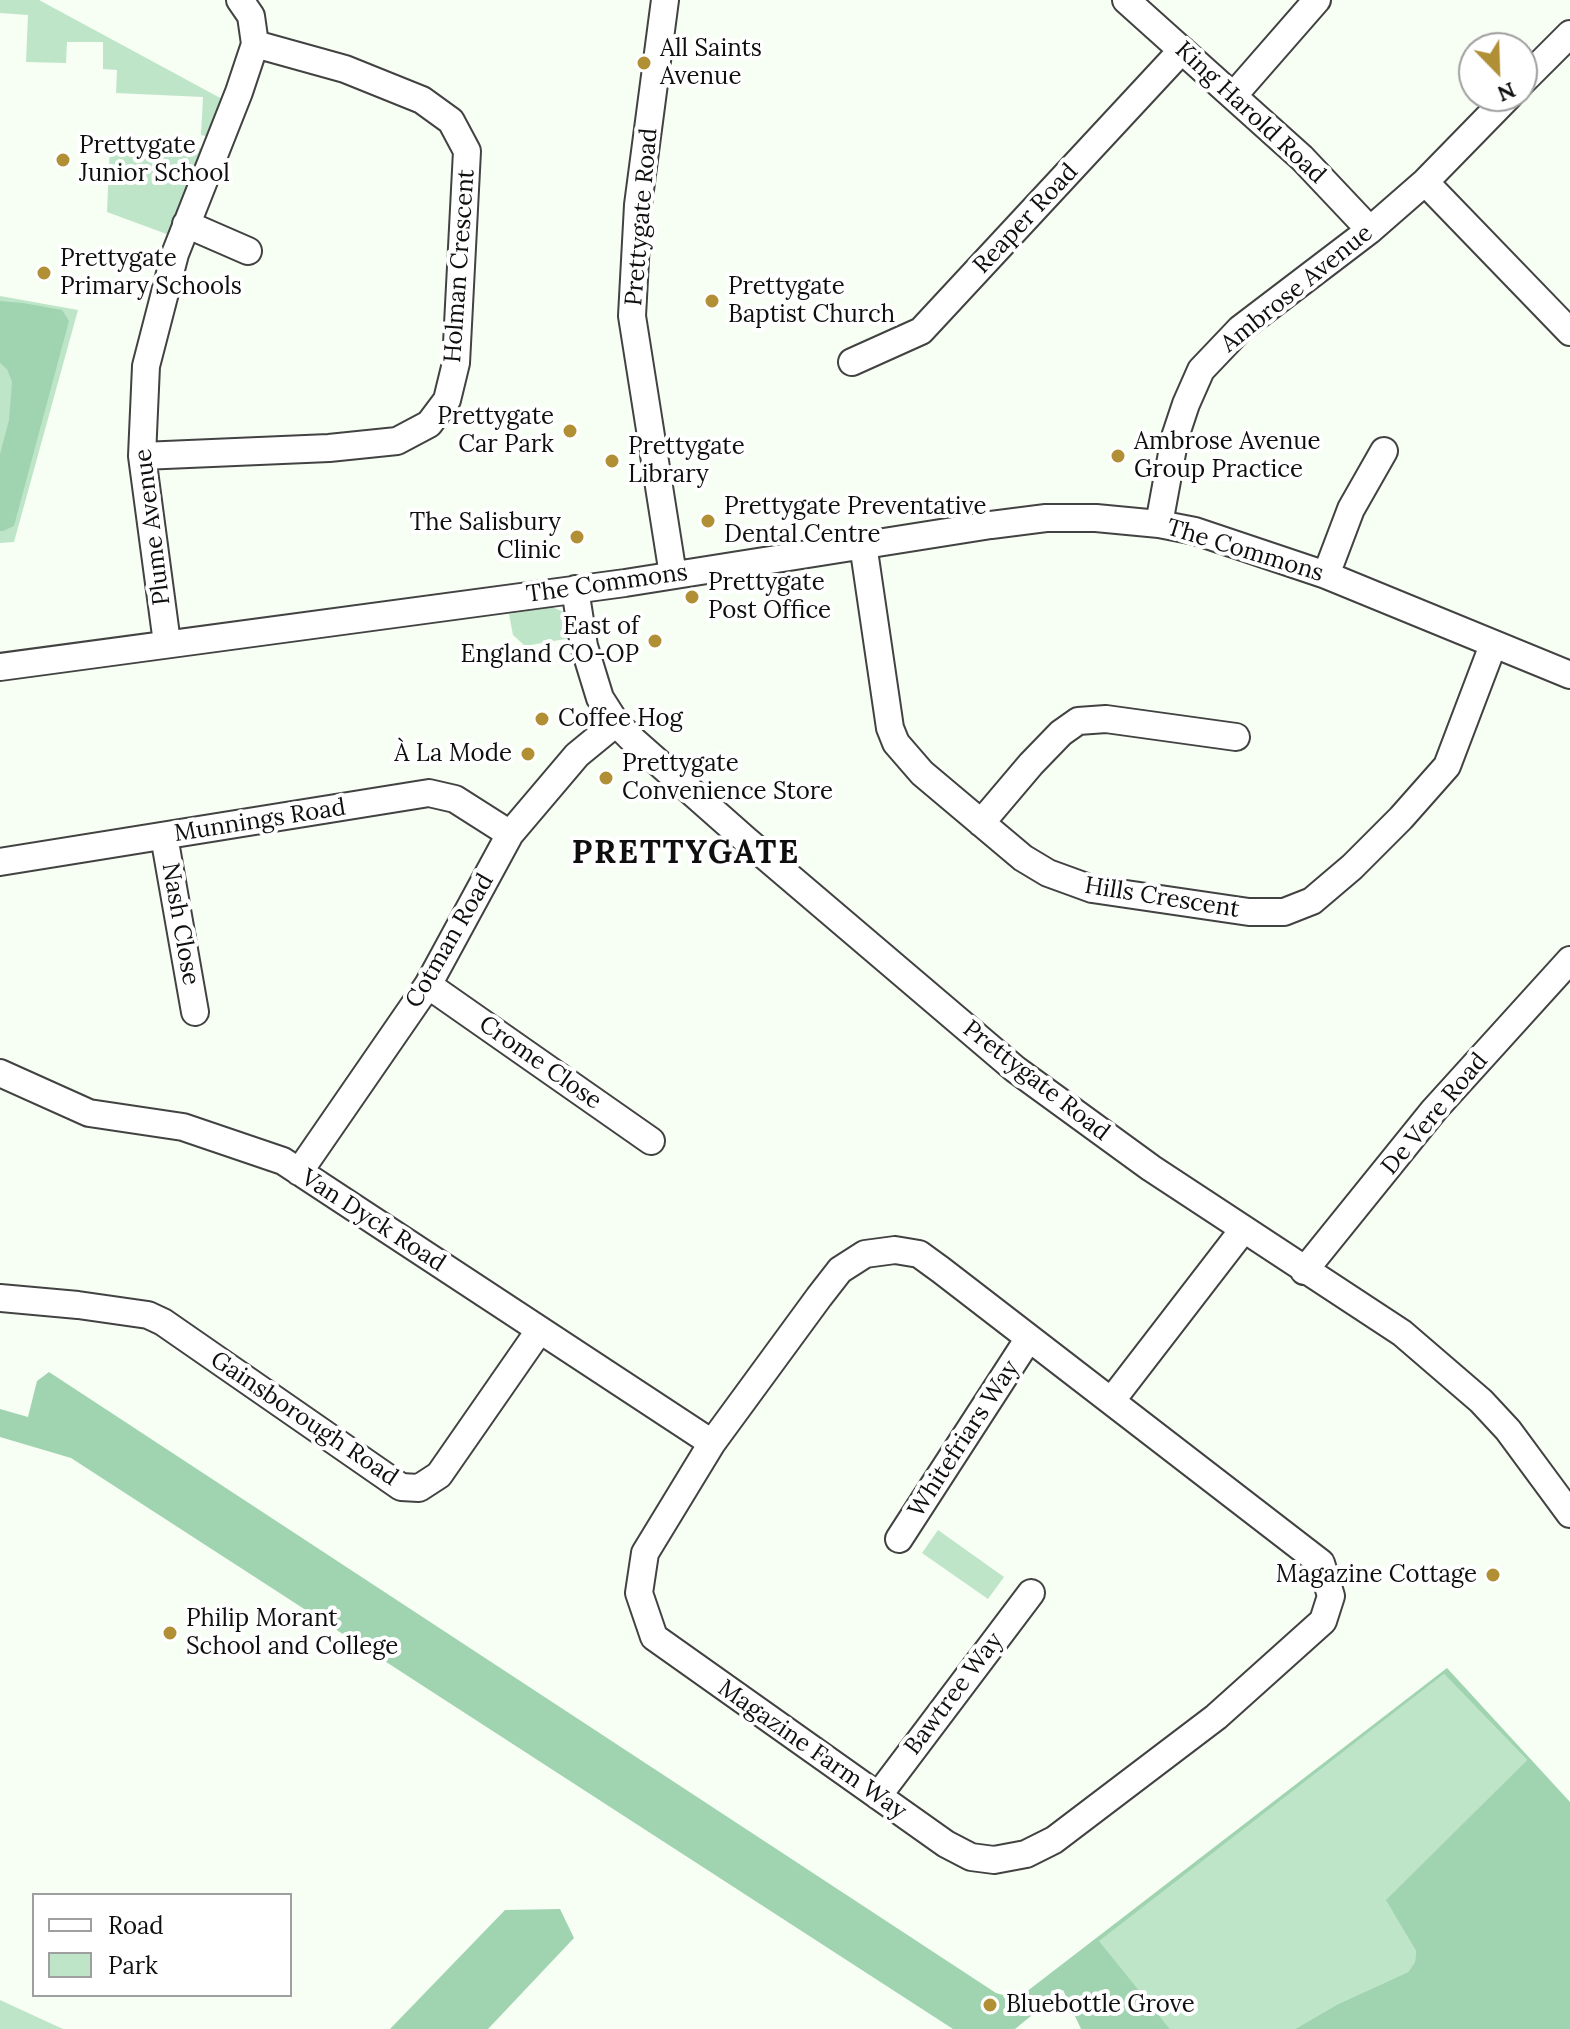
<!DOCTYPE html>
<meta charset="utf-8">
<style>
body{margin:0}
#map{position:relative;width:1570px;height:2029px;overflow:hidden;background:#f7fef3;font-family:Lora,serif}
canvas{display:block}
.legend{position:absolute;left:32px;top:1893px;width:260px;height:104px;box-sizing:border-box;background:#fff;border:2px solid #9f9f9f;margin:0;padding:10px 14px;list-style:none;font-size:24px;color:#0f0f0f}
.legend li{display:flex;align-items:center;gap:16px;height:40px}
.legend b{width:40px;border:2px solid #9f9f9f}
.north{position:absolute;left:1458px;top:32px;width:80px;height:80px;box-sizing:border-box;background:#fff;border:2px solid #9f9f9f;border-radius:50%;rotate:157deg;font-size:22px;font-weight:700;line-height:32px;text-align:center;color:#0f0f0f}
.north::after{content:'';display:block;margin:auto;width:28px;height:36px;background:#b18f35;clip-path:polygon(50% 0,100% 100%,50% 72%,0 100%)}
</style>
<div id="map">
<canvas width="1570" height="2029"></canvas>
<ul class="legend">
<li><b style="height:10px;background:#fff"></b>Road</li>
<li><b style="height:22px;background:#bfe5c9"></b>Park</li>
</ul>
<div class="north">N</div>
</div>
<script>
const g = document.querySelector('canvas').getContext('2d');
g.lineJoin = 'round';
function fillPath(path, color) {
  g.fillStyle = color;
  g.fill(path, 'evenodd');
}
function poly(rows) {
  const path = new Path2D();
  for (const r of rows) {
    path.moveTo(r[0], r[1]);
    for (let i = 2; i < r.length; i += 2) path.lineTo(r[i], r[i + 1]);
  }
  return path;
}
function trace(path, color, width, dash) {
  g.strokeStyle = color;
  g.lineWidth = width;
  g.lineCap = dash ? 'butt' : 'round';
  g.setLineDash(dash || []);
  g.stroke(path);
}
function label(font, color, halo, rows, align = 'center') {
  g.font = font + ' Lora,serif';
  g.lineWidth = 8;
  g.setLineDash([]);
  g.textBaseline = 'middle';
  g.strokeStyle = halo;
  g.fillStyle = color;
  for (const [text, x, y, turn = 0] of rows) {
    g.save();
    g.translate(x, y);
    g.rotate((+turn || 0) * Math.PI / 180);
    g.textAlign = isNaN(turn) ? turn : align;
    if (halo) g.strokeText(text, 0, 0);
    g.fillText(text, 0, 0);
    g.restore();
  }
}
const green = poly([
 [0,0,39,0,224,100,209,137,201,135,203,97,116,93,117,70,103,69,103,42,67,42,66,63,26,62,28,15,0,13],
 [110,143,193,146,204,150,172,236,107,212],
 [0,296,78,310,14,542,0,543],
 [552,607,564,612,571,638,525,646,513,635,509,614],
 [938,1530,1004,1577,988,1599,922,1553],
 [1444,1674,1527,1760,1387,1900,1416,1951,1415,1962,1408,1972,1338,2004,1295,2029,1170,2029,1098,1941],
 [0,2000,63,2029,0,2029]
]);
const forest = poly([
 [0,301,23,303,62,310,69,321,14,526,3,531,0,531,0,454,9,420,12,382,7,369,0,363],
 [49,1372,996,1993,1017,1999,1447,1668,1570,1802,1570,2029,1295,2029,1338,2004,1408,1972,1415,1962,1416,1951,1386,1900,1527,1760,1444,1674,1099,1941,1170,2029,1081,2029,1063,1990,1015,2029,953,2029,71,1458,0,1437,0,1409,28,1417,37,1381],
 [560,1909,574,1938,488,2029,390,2029,505,1910]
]);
const minor = poly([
 [665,0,638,205,632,316,673,575],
 [1126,0,1302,158,1370,230],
 [1522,82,1570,34],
 [1234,95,1317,0],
 [1425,182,1570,332],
 [186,224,248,251],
 [852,362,921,331,1182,50],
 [142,456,329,448,397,441,429,424,447,400,456,363,467,151,451,121,422,100,345,69,255,44],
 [1159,524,1175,437,1186,404,1201,370,1240,329,1370,230,1425,182,1509,96],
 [863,544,890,728,896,743,922,773,1023,858,1048,873,1092,889,1249,912,1284,912,1312,901,1352,867,1401,818,1447,766,1493,645],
 [1326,575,1351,509,1384,451],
 [575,589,584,646,600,698,616,723,634,741,746,840,1015,1069,1151,1168,1402,1333,1481,1401,1508,1430,1570,1514],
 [167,643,142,456,146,366,175,254,239,92,255,44,251,16,240,0],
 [0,667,625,583,991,525,1046,518,1096,518,1159,524,1195,531,1326,575,1570,675],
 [981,823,1031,764,1061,733,1078,721,1106,719,1236,737],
 [164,836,195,1012],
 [0,862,429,793,455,799,510,834],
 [428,985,651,1141],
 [0,1073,89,1113,183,1127,283,1161,712,1443],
 [299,1172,428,985,510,834,577,755,616,723],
 [895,1250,919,1254,941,1270,1321,1563,1331,1596,1323,1621,1216,1717,1054,1840,1026,1854,994,1860,971,1857,946,1844,654,1637,639,1593,645,1553,712,1443,819,1297,840,1270,865,1254,895,1250],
 [1304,1271,1434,1110,1570,960],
 [0,1298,78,1305,148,1315,163,1322,401,1487,419,1488,439,1475,539,1331],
 [1112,1400,1243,1230],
 [899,1539,1029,1338],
 [878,1796,1031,1593]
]);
const markers = [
 [644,63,8,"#b18f35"],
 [63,160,8,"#b18f35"],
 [44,273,8,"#b18f35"],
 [712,301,8,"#b18f35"],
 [570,431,8,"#b18f35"],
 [1118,456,8,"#b18f35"],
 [612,461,8,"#b18f35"],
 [708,521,8,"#b18f35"],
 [577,537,8,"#b18f35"],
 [692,597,8,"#b18f35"],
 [655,641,8,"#b18f35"],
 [542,719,8,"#b18f35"],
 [528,754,8,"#b18f35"],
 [606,778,8,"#b18f35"],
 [1493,1575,8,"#b18f35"],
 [170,1633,8,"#b18f35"],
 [990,2005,8,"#b18f35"]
];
const poiNames = [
 ["All Saints",660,49],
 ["Avenue",660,77],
 ["Prettygate",79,146],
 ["Junior School",79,174],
 ["Prettygate",60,259],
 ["Primary Schools",60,287],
 ["Prettygate",728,287],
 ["Baptist Church",728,315],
 ["Prettygate",554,417,"right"],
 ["Car Park",554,445,"right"],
 ["Ambrose Avenue",1134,442],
 ["Group Practice",1134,470],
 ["Prettygate",628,447],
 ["Library",628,475],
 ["Prettygate Preventative",724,507],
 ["Dental Centre",724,535],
 ["The Salisbury",561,523,"right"],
 ["Clinic",561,551,"right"],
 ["Prettygate",708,583],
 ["Post Office",708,611],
 ["East of",639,627,"right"],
 ["England CO-OP",639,655,"right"],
 ["Coffee Hog",558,719],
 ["À La Mode",512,754,"right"],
 ["Prettygate",622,764],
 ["Convenience Store",622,792],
 ["Magazine Cottage",1477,1575,"right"],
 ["Philip Morant",186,1619],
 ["School and College",186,1647],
 ["Bluebottle Grove",1006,2005]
];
const streetNames = [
 ["King Harold Road",1250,113,43],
 ["Prettygate Road",642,217,-85],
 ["Reaper Road",1026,219,-47],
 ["Holman Crescent",460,266,-86],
 ["Ambrose Avenue",1297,289,-39],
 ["Plume Avenue",153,527,-97],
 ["The Commons",1245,551,17],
 ["The Commons",607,584,-8],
 ["Munnings Road",260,821,-9],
 ["Hills Crescent",1162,898,9],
 ["Nash Close",180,924,80],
 ["Cotman Road",450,941,-60],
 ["Crome Close",540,1063,35],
 ["Prettygate Road",1036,1081,38],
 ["De Vere Road",1435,1114,-50],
 ["Van Dyck Road",373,1221,33],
 ["Gainsborough Road",304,1419,34],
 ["Whitefriars Way",964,1439,-57],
 ["Bawtree Way",954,1694,-53],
 ["Magazine Farm Way",812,1750,35]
];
const districtNames = [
 ["PRETTYGATE",686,854]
];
fillPath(green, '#bfe5c9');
fillPath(forest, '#a0d4b1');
trace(minor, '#424242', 30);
trace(minor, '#fff', 26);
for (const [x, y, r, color] of markers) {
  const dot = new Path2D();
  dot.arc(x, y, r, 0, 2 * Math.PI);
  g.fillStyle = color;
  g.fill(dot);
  trace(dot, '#fff', 3);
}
label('24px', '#0f0f0f', '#fff', poiNames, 'left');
label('24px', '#0f0f0f', '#fff', streetNames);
g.letterSpacing = '2px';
label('bold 32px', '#0f0f0f', '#fff', districtNames);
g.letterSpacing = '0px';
</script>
